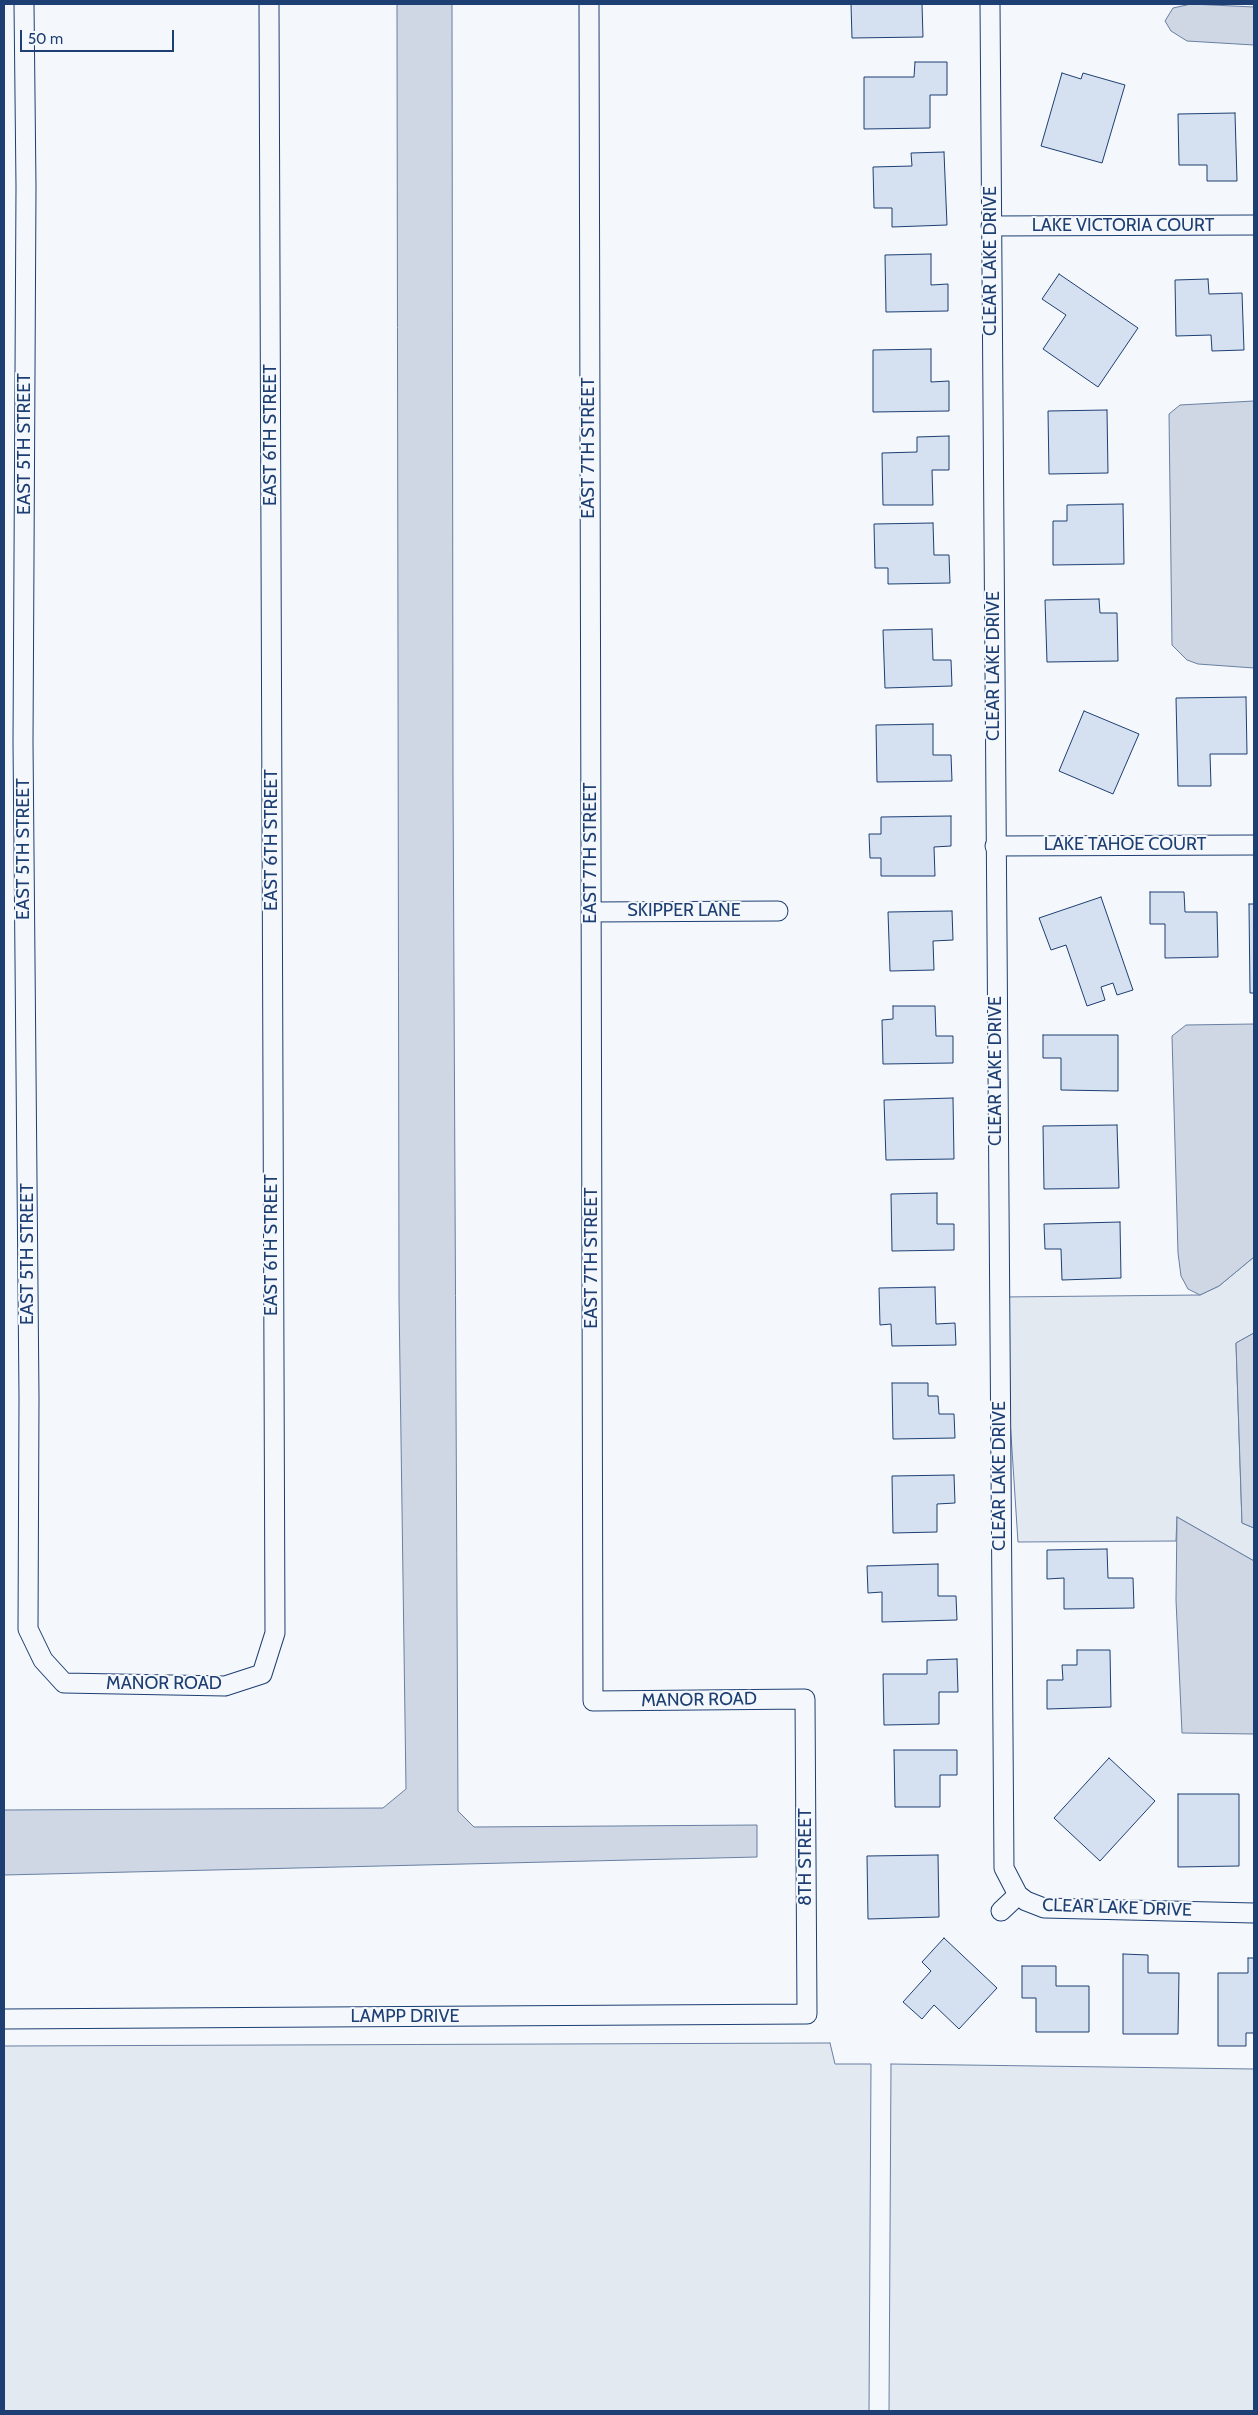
<!DOCTYPE html>
<style>
body{margin:0}
#map{position:relative;width:1258px;height:2415px;overflow:hidden;background:#f4f7fb;font-family:Cabin,sans-serif}
canvas{display:block}
.frame{position:absolute;inset:0;border:5px solid #1d3f73;pointer-events:none}
.scale{position:absolute;left:20px;top:30px;width:154px;height:22px;box-sizing:border-box;border:2px solid #1d3f73;border-top:0;padding-left:6px;font-size:15px;line-height:18px;white-space:nowrap;color:#1d3f73;-webkit-text-stroke:4px #f4f7fb;paint-order:stroke}
</style>
<div id="map">
<canvas width="1258" height="2415"></canvas>
<div class="frame"></div>
<div class="scale">50 m</div>
</div>
<script>
const g = document.querySelector('canvas').getContext('2d');
g.lineJoin = 'round';
function fillPath(path, color) {
  g.fillStyle = color;
  g.fill(path, 'evenodd');
}
function poly(rows) {
  const path = new Path2D();
  for (const r of rows) {
    path.moveTo(r[0], r[1]);
    for (let i = 2; i < r.length; i += 2) path.lineTo(r[i], r[i + 1]);
  }
  return path;
}
function trace(path, color, width, dash) {
  g.strokeStyle = color;
  g.lineWidth = width;
  g.lineCap = dash ? 'butt' : 'round';
  g.setLineDash(dash || []);
  g.stroke(path);
}
function label(font, color, halo, rows, align = 'center') {
  g.font = font + ' Cabin,sans-serif';
  g.lineWidth = 4;
  g.setLineDash([]);
  g.textBaseline = 'middle';
  g.strokeStyle = halo;
  g.fillStyle = color;
  for (const [text, x, y, turn = 0] of rows) {
    g.save();
    g.translate(x, y);
    g.rotate((+turn || 0) * Math.PI / 180);
    g.textAlign = isNaN(turn) ? turn : align;
    if (halo) g.strokeText(text, 0, 0);
    g.fillText(text, 0, 0);
    g.restore();
  }
}
const green = poly([
 [1254,1257,1254,1333,1236,1343,1242,1523,1254,1528,1254,1561,1177,1517,1176,1541,1018,1542,1002,1297,1200,1295,1219,1286,1254,1257],
 [830,2043,835,2064,871,2064,869,2411,4,2411,4,2046,830,2043],
 [891,2064,1254,2069,1254,2411,889,2411,891,2064]
]);
const water = poly([
 [397,4,452,4,453,780,458,1811,474,1827,757,1825,757,1857,4,1875,4,1810,383,1808,406,1789,399,1299,397,4],
 [1191,4,1254,7,1254,45,1187,41,1171,31,1165,21,1173,8,1191,4],
 [1254,401,1254,668,1198,664,1187,660,1172,645,1169,414,1180,405,1254,401],
 [1254,1024,1254,1257,1219,1286,1200,1295,1188,1289,1181,1276,1178,1253,1172,1036,1186,1025,1254,1024],
 [1254,1333,1254,1528,1242,1523,1236,1343,1254,1333],
 [1177,1517,1254,1561,1254,1734,1182,1733,1176,1600,1177,1517]
]);
const building = poly([
 [851,4,922,4,923,37,852,38,851,4],
 [915,62,947,62,947,95,930,95,930,128,864,129,864,77,914,77,915,62],
 [1062,73,1081,79,1083,73,1125,85,1102,163,1041,146,1062,73],
 [1235,113,1237,181,1207,181,1207,165,1179,165,1178,114,1235,113],
 [944,152,947,225,892,227,892,208,874,208,873,167,912,166,911,153,944,152],
 [931,254,931,285,948,284,948,311,886,312,885,255,931,254],
 [1059,274,1138,328,1098,387,1043,349,1066,315,1042,299,1059,274],
 [1208,279,1209,294,1242,293,1244,350,1212,351,1211,335,1176,336,1175,280,1208,279],
 [931,349,931,382,949,381,949,411,873,412,873,350,931,349],
 [1107,410,1108,473,1049,474,1048,411,1107,410],
 [949,436,949,470,932,470,933,505,883,505,882,453,917,452,917,437,949,436],
 [1123,504,1124,564,1053,565,1053,521,1067,521,1067,505,1123,504],
 [933,523,934,555,949,555,950,583,888,584,888,568,875,568,874,524,933,523],
 [1099,599,1100,613,1117,613,1118,661,1047,662,1045,600,1099,599],
 [932,629,933,660,951,660,952,686,885,688,883,630,932,629],
 [1246,697,1247,754,1210,754,1211,786,1178,786,1176,698,1246,697],
 [1084,711,1139,734,1113,794,1059,771,1084,711],
 [933,724,933,755,951,755,952,781,877,782,876,725,933,724],
 [951,816,951,846,934,847,935,876,881,876,881,858,870,858,869,834,881,834,881,817,951,816],
 [1150,892,1184,892,1185,912,1217,912,1218,957,1165,958,1165,924,1150,924,1150,892],
 [1101,897,1133,990,1117,995,1113,983,1101,987,1105,1000,1087,1006,1066,945,1051,950,1039,918,1101,897],
 [1249,904,1254,904,1254,993,1250,993,1249,904],
 [952,911,953,940,933,941,934,970,890,971,888,912,952,911],
 [893,1006,935,1006,936,1036,953,1036,953,1063,883,1064,882,1020,893,1019,893,1006],
 [1043,1035,1118,1035,1118,1091,1061,1090,1061,1058,1043,1058,1043,1035],
 [953,1098,954,1159,886,1160,884,1100,953,1098],
 [1117,1125,1119,1188,1044,1189,1043,1126,1117,1125],
 [937,1193,937,1224,954,1224,954,1250,892,1251,891,1194,937,1193],
 [1120,1222,1121,1278,1062,1280,1061,1249,1045,1249,1044,1224,1120,1222],
 [935,1287,936,1324,955,1323,956,1345,892,1346,891,1324,880,1325,879,1288,935,1287],
 [892,1383,928,1383,928,1396,938,1396,939,1414,954,1414,955,1438,893,1439,892,1383],
 [954,1475,955,1503,937,1504,937,1532,893,1533,892,1476,954,1475],
 [1107,1549,1108,1578,1133,1578,1134,1608,1064,1609,1064,1578,1047,1579,1047,1550,1107,1549],
 [938,1564,938,1596,956,1596,957,1620,882,1622,882,1592,868,1593,867,1566,938,1564],
 [1077,1650,1110,1650,1111,1707,1047,1709,1047,1680,1063,1680,1062,1665,1077,1665,1077,1650],
 [957,1659,958,1692,939,1692,939,1724,884,1725,883,1674,927,1674,927,1660,957,1659],
 [894,1750,957,1750,957,1775,940,1775,940,1807,895,1807,894,1750],
 [1109,1758,1155,1801,1100,1861,1054,1818,1109,1758],
 [1178,1794,1239,1794,1239,1866,1178,1867,1178,1794],
 [938,1855,939,1917,868,1919,867,1856,938,1855],
 [944,1938,997,1988,959,2029,934,2005,922,2019,903,2002,931,1971,922,1962,944,1938],
 [1123,1954,1148,1955,1148,1973,1179,1973,1178,2034,1123,2034,1123,1954],
 [1248,1958,1254,1958,1254,2033,1246,2033,1246,2046,1218,2046,1218,1973,1248,1973,1248,1958],
 [1022,1966,1056,1966,1056,1986,1089,1986,1089,2032,1036,2032,1036,1998,1022,1998,1022,1966]
]);
const street = poly([
 [24,4,26,187,23,742,29,1398,28,1629,43,1660,64,1683,225,1686,262,1674,275,1633,269,4],
 [990,4,1004,1868,1018,1895,1026,1901,1044,1908,1254,1913],
 [991,226,1254,225],
 [995,846,1254,845],
 [591,912,778,911],
 [1001,1911,1018,1895],
 [4,2019,807,2014,805,1699,593,1701,589,4]
]);
const streetNames = [
 ["LAKE VICTORIA COURT",1123,226],
 ["CLEAR LAKE DRIVE",991,261,-90],
 ["EAST 6TH STREET",271,435,-90],
 ["EAST 5TH STREET",25,444,-90],
 ["EAST 7TH STREET",589,448,-90],
 ["CLEAR LAKE DRIVE",994,666,-90],
 ["EAST 6TH STREET",272,840,-90],
 ["LAKE TAHOE COURT",1125,845],
 ["EAST 5TH STREET",24,849,-90],
 ["EAST 7TH STREET",591,853,-90],
 ["SKIPPER LANE",684,911],
 ["CLEAR LAKE DRIVE",996,1071,-90],
 ["EAST 6TH STREET",272,1245,-90],
 ["EAST 5TH STREET",28,1254,-90],
 ["EAST 7TH STREET",592,1258,-90],
 ["CLEAR LAKE DRIVE",1000,1476,-90],
 ["MANOR ROAD",164,1684],
 ["MANOR ROAD",699,1700,-1],
 ["8TH STREET",806,1857,-90],
 ["CLEAR LAKE DRIVE",1117,1908,2],
 ["LAMPP DRIVE",405,2017]
];
fillPath(green, '#e3e9f0');
trace(green, '#687fa3', 1);
fillPath(water, '#cfd7e4');
trace(water, '#687fa3', 1);
fillPath(building, '#d5e0f0');
trace(building, '#1d3f73', 1);
trace(street, '#1d3f73', 21);
trace(street, '#f4f7fb', 19);
label('18px', '#1d3f73', '#f4f7fb', streetNames);
</script>
